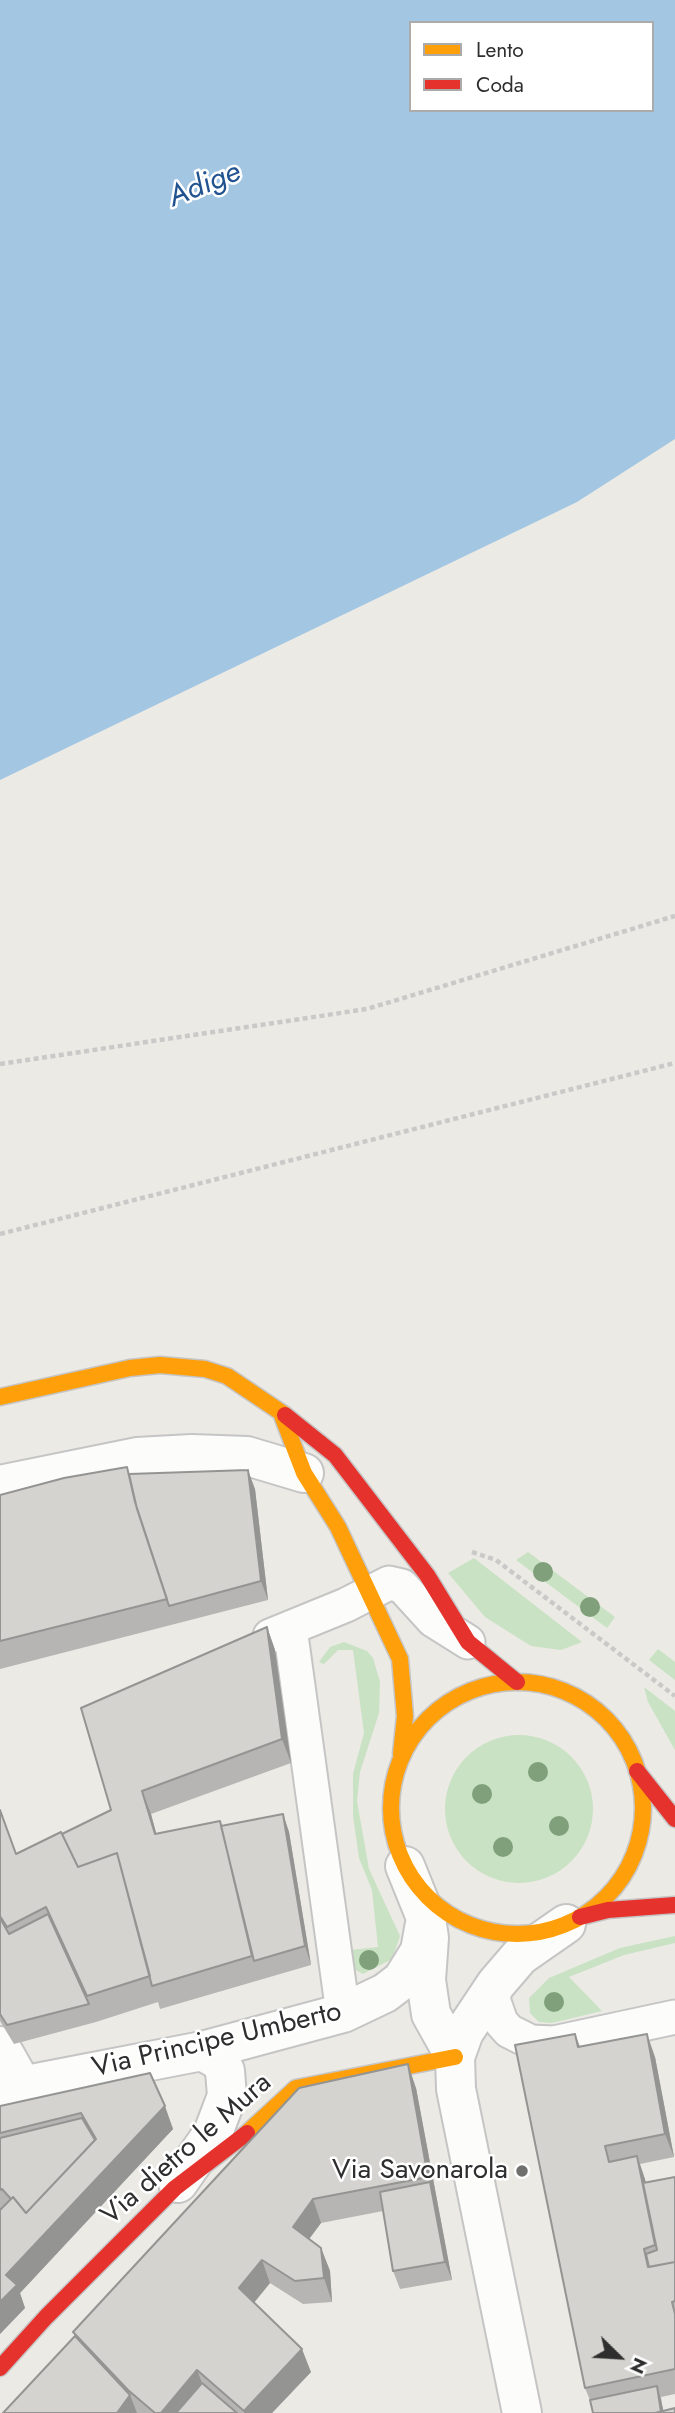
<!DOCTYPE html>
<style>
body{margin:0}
#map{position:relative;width:675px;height:2413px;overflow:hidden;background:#ebeae5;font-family:Jost,sans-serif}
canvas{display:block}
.legend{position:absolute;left:409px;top:21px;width:245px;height:91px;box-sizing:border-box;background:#fff;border:2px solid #ababab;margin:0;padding:9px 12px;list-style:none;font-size:21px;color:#2e2e2e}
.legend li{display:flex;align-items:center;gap:14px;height:35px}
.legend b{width:35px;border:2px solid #ababab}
.north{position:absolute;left:584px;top:2322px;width:70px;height:70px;-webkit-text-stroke:5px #fff;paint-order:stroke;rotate:114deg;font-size:19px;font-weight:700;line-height:28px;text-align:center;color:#2e2e2e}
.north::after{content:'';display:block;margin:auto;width:24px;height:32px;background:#2e2e2e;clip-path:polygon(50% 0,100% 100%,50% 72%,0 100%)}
</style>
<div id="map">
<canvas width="675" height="2413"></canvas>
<ul class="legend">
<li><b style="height:9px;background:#ff9f0a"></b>Lento</li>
<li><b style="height:9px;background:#e5322d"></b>Coda</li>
</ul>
<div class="north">N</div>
</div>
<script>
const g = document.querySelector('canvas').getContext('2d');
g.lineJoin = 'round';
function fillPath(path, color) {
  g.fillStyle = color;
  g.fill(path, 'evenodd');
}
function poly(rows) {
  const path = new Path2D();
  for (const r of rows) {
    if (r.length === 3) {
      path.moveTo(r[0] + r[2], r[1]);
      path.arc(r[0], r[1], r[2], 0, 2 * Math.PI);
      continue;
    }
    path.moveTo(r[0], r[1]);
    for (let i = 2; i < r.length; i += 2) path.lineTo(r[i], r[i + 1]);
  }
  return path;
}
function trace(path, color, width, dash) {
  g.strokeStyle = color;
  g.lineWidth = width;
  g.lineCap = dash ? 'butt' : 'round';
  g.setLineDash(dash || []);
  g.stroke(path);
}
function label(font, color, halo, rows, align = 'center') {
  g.font = font + ' Jost,sans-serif';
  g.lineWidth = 5;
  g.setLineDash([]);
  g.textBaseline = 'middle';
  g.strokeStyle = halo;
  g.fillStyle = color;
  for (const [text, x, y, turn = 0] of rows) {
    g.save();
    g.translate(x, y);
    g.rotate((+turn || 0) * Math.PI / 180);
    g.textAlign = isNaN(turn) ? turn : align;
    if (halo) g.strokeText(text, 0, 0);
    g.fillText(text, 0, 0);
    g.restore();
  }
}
const green = poly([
 [528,1552,615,1617,607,1628,516,1560],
 [474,1558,582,1642,561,1650,531,1646,485,1617,448,1573],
 [344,1642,367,1651,373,1658,380,1682,379,1713,360,1772,357,1801,369,1869,400,1936,392,1959,363,1974,352,1968,350,1950,378,1947,372,1890,359,1858,353,1816,353,1774,364,1733,353,1650,338,1650,324,1664,319,1662,330,1647],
 [658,1649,675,1662,675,1680,649,1660],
 [644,1687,675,1711,675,1750,648,1702],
 [519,1809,74],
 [675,1936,675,1943,624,1955,569,1977,602,2011,552,2023,539,2022,530,2013,529,1998,549,1978,620,1948]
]);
const water = poly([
 [0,0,675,0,675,439,577,502,0,780],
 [411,23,652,23,652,110,411,110]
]);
const path = poly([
 [0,1064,367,1009,675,916],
 [0,1234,675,1063],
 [472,1552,496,1560,675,1696]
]);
const lane = poly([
 [290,1628,343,2013],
 [270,1636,346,1605,389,1583,402,1586,433,1620,468,1642],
 [496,1984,493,1999,501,2022,509,2031,531,2042,554,2043,675,2017]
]);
const street = poly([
 [0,1485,137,1457,192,1454,247,1456,304,1473],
 [405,1866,426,1918,429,1938,426,1980,431,2014,455,2057],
 [0,2046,22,2085],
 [0,2090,202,2051,343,2013,385,1993,402,1980,420,1951,426,1918],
 [178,2183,213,2133,227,2096,225,2071,220,2061,202,2051],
 [522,2413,456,2089,455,2057,464,2032,496,1984,520,1956,566,1924]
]);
const slow = poly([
 [0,1397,130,1368,160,1365,205,1369,227,1376,285,1415],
 [281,1413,304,1473,338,1527,400,1659,405,1716,401,1754],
 [517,1808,126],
 [247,2133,296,2088,455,2057]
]);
const jam = poly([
 [285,1415,335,1455,427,1575,468,1642,517,1682],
 [637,1771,675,1819],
 [580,1917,608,1910,675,1905],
 [0,2368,46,2317,175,2188,247,2133]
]);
const trees = [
 [543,1572],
 [590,1607],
 [538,1772],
 [482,1794],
 [559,1826],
 [503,1847],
 [369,1960],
 [554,2002]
];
const wall = poly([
 [129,1474,255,1489,268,1600,0,1669,0,1495],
 [267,1627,275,1650,291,1763,151,1814,156,1834,221,1826,283,1814,289,1832,311,1965,160,2009,158,2002,96,2022,14,2044,0,2021,0,1810,16,1854,62,1834,111,1810],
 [575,2034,580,2046,655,2057,674,2157,640,2164,646,2183,675,2177,675,2394,661,2397,663,2411,675,2413,590,2400,585,2388],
 [150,2073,173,2129,20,2293,25,2308,0,2334,0,2106],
 [416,2088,452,2280,400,2289,393,2271,383,2211,321,2223,309,2239,321,2248,330,2271,332,2302,303,2304,270,2283,254,2303,311,2372,272,2413,3,2413,75,2336,73,2332]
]);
const shadedWall = poly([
 [248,1470,255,1489,268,1600,261,1581],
 [267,1627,275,1650,291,1763,282,1739],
 [142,1791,151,1814,163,1858,155,1834],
 [283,1814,289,1832,311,1965,305,1946],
 [647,2034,655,2057,674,2157,665,2134],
 [408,2064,416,2088,452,2280,445,2262,428,2177],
 [165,2106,173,2129,20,2293,25,2308,0,2334,0,2302,6,2275],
 [637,2156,645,2179,663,2269,655,2245],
 [313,2199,321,2223,301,2250,293,2227],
 [321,2248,330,2271,332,2302,324,2278],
 [262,2260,270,2283,247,2311,239,2288],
 [302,2349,311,2372,272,2413,244,2413,244,2411],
 [197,2370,206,2393,189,2413,161,2413],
 [657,2386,660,2396,664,2413,662,2413],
 [130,2395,137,2413,117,2413]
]);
const building = poly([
 [127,1467,135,1502,167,1599,0,1641,0,1495,64,1478,127,1467],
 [248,1470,261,1581,169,1606,137,1509,129,1474,248,1470],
 [267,1627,282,1739,142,1791,155,1834,220,1821,252,1956,152,1986,117,1853,78,1867,62,1834,111,1810,81,1708,267,1627],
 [0,1810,16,1854,61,1832,78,1867,117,1853,150,1976,87,1996,46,1907,7,1927,0,1916,0,1810],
 [283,1814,305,1946,254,1961,221,1826,283,1814],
 [48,1914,89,2004,7,2025,0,2014,0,1918,9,1934,48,1914],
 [575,2034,578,2047,647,2034,665,2134,605,2146,609,2162,637,2156,655,2245,644,2249,648,2267,675,2262,675,2301,672,2302,675,2314,675,2369,585,2388,515,2045,575,2034],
 [408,2064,428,2177,313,2199,293,2227,321,2248,324,2278,295,2281,262,2260,239,2288,302,2349,244,2411,197,2370,161,2413,155,2413,128,2390,73,2332,299,2088,408,2064],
 [150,2073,165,2106,6,2275,17,2285,0,2302,0,2210,13,2197,26,2213,96,2139,81,2113,0,2133,0,2106,150,2073],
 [82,2118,95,2140,26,2213,13,2197,11,2199,2,2189,0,2190,0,2138,82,2118],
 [675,2177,675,2262,649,2267,646,2254,657,2250,643,2183,675,2177],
 [430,2182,445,2262,393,2271,380,2192,430,2182],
 [75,2336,130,2395,117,2413,3,2413,75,2336],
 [202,2383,237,2413,176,2413,202,2383],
 [657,2386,661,2412,655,2413,593,2413,590,2400,657,2386],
 [675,2408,675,2413,655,2413,675,2408]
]);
const markers = [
 [522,2171,7,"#70706e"]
];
const streetNames = [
 ["Via Principe Umberto",217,2041,-13],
 ["Via dietro le Mura",187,2150,-41]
];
const poiNames = [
 ["Via Savonarola",508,2171]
];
const waterNames = [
 ["Adige",205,186,-22]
];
fillPath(green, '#c9e2c3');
fillPath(water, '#a3c6e2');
trace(lane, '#c6c5c5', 37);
trace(street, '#c6c5c5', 42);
trace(slow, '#c6c5c5', 19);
trace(jam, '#c6c5c5', 19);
trace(path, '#c9c9c8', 4.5, [5, 3.5]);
trace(lane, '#fcfcfb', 33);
trace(street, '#fcfcfb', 38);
trace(slow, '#ff9f0a', 16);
trace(jam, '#e5322d', 16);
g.fillStyle = '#7fa07b';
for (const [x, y] of trees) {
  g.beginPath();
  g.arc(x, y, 10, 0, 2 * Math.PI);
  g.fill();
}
fillPath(wall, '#b6b5b3');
fillPath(shadedWall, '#949492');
fillPath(building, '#d4d3d0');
trace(building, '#949492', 2);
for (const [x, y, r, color] of markers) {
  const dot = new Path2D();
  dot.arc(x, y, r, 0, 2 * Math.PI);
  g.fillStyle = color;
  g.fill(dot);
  trace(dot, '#fff', 2.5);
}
label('28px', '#2e2e2e', '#fff', streetNames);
label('28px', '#2e2e2e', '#fff', poiNames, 'right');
label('italic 30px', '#205390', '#fff', waterNames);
</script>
